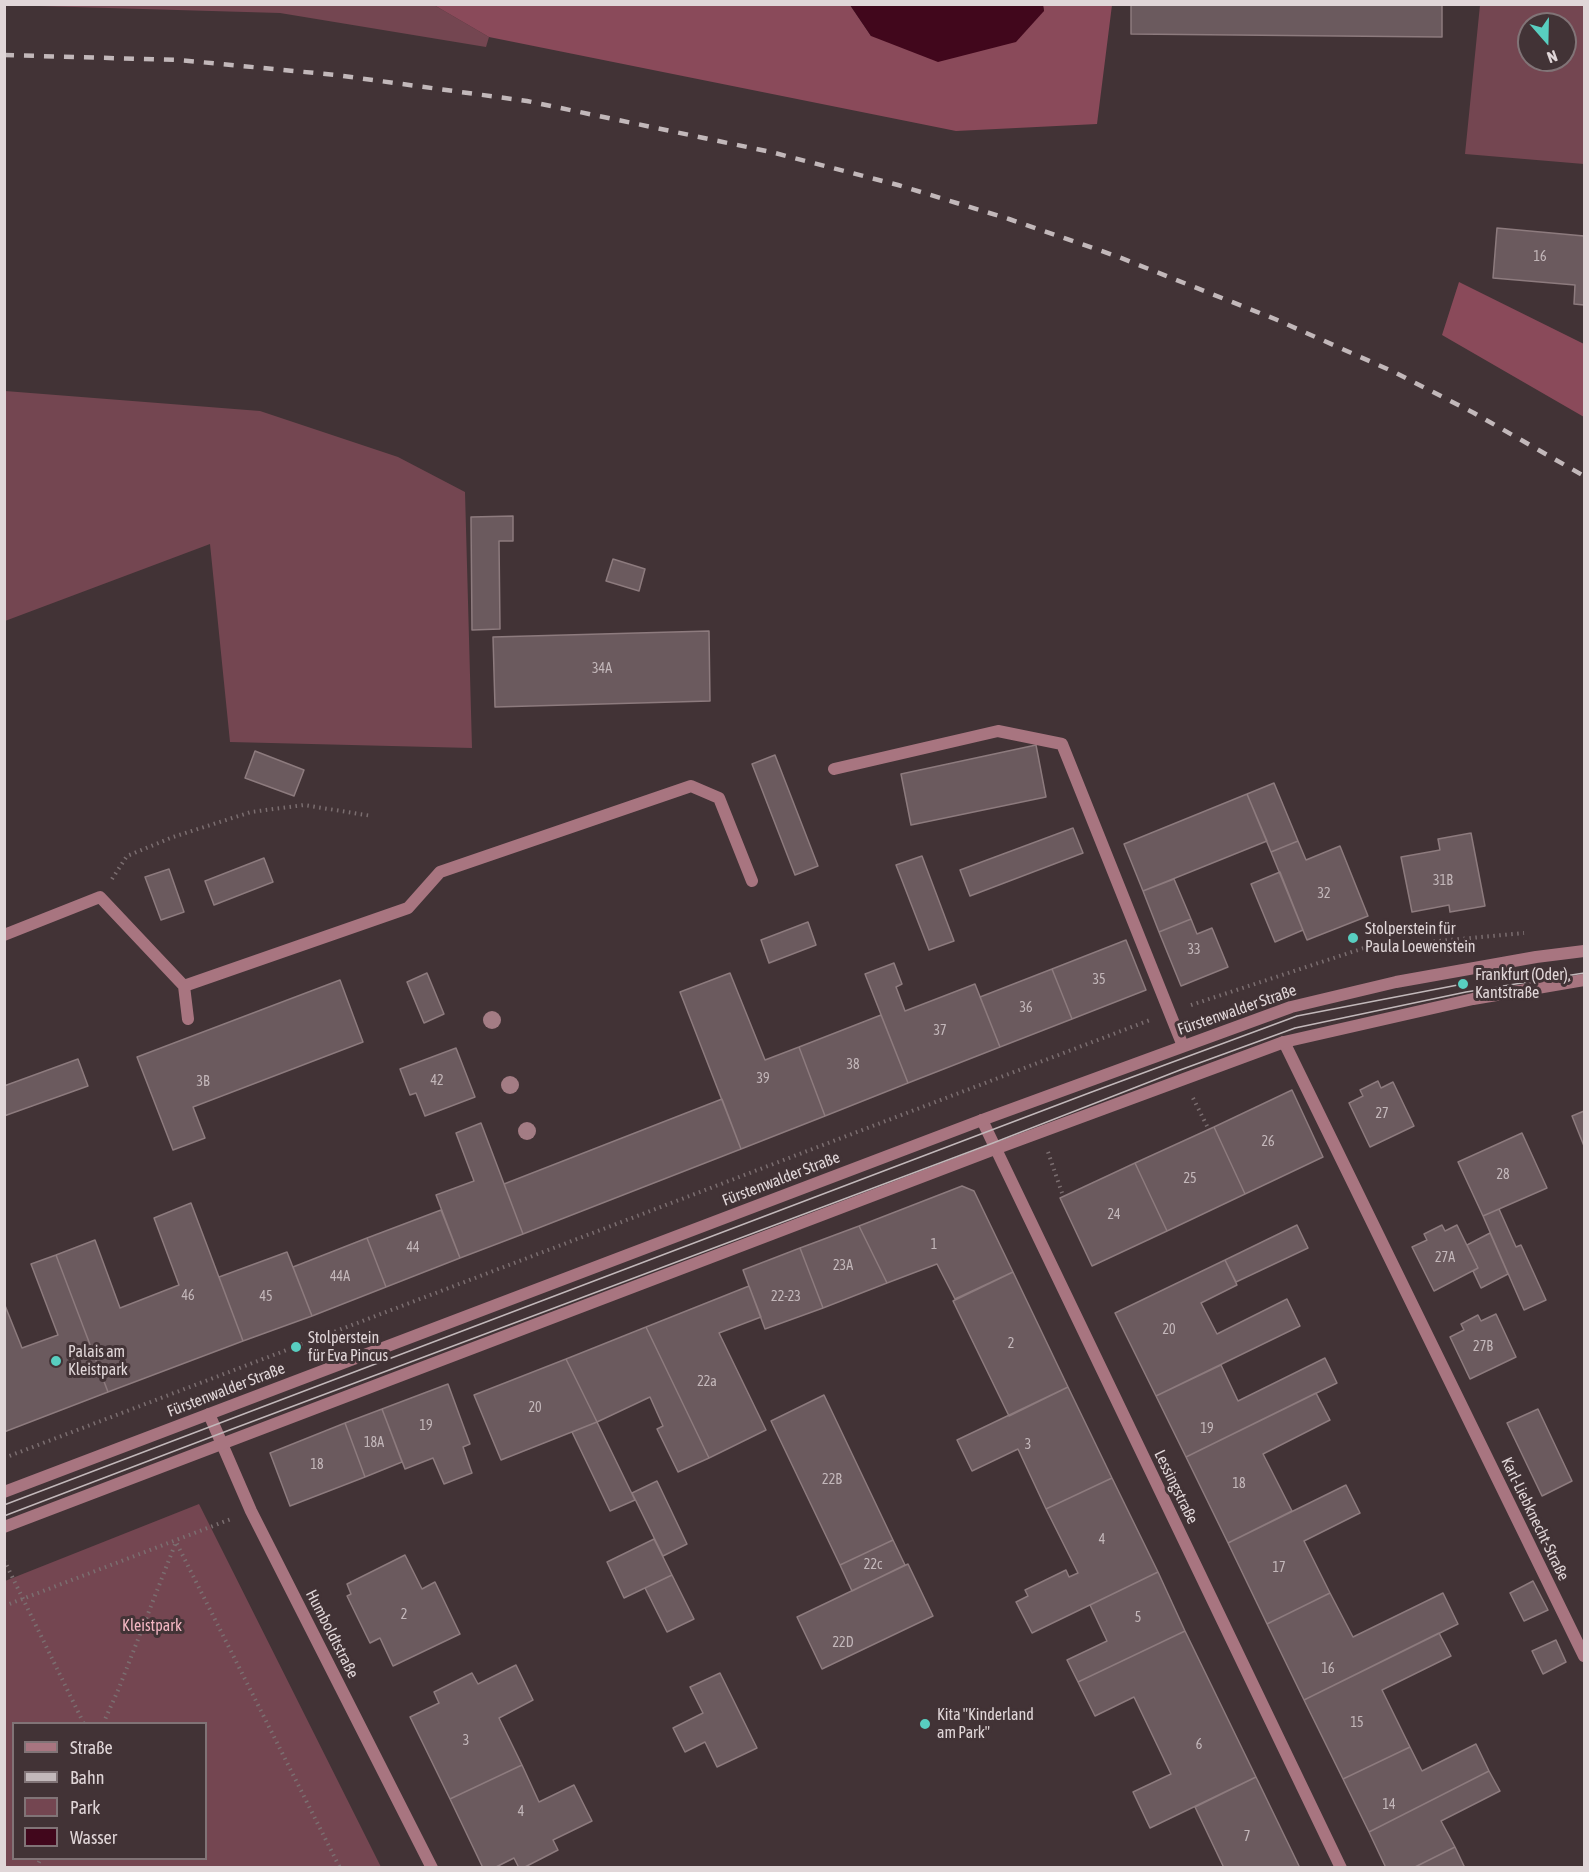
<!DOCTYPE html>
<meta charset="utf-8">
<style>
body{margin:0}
#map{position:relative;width:1589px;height:1872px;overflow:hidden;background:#423336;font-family:"Asap Condensed",sans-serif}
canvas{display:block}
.frame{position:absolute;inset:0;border:6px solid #e0d6d8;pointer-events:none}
.legend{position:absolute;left:12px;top:1722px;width:195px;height:138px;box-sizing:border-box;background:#423336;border:2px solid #817477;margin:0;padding:8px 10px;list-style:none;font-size:18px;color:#e0d6d8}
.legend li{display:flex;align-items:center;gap:12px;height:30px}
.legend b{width:30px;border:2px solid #817477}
.north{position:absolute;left:1517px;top:12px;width:60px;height:60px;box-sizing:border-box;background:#423336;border:2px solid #817477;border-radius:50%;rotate:160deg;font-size:16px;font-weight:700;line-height:24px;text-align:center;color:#e0d6d8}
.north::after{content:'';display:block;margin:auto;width:21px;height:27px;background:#58cec0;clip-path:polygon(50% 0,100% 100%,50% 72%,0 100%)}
</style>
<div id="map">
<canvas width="1589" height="1872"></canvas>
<div class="frame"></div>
<ul class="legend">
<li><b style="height:8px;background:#a87580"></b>Straße</li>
<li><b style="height:8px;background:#c2b8ba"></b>Bahn</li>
<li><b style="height:16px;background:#744651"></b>Park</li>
<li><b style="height:16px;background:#41071c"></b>Wasser</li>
</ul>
<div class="north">N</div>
</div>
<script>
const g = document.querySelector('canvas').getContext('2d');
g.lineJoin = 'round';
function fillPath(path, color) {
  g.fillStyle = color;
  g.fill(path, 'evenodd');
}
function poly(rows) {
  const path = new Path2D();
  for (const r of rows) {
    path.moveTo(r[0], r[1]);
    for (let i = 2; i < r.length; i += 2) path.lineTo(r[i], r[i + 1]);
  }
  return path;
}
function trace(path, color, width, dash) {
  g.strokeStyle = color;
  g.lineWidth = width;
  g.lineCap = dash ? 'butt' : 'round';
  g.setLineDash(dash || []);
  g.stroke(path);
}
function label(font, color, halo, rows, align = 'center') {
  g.font = font + ' "Asap Condensed",sans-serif';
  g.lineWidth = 6;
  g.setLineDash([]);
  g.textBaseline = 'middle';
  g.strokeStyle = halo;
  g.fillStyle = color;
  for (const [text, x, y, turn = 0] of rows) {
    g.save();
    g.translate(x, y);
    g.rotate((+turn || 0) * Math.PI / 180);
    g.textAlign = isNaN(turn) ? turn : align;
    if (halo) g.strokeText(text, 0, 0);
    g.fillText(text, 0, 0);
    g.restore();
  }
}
const green = poly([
 [5,5,434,5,489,37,486,47,280,13],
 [1480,5,1584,5,1584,164,1465,154],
 [1529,24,1565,24,1565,60,1529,60],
 [5,391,260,411,398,457,465,492,472,748,230,742,210,544,5,621],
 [199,1504,381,1867,5,1867,5,1581],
 [14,1724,206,1724,206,1858,14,1858]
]);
const forest = poly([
 [434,5,850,5,871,36,1044,11,1043,5,1112,5,1097,124,956,131,489,37],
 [1459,282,1584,344,1584,417,1442,335]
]);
const water = poly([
 [1043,5,1044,11,1016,42,938,62,871,36,850,5]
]);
const building = poly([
 [1131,4,1442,4,1442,37,1131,34,1131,4],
 [1497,228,1584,236,1584,305,1574,304,1575,285,1493,278,1497,228],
 [513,516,513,541,499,541,500,629,472,630,471,517,513,516],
 [613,559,645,569,639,591,606,581,613,559],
 [709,631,710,701,495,707,493,637,709,631],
 [1036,745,1046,797,911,825,901,774,1036,745],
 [255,751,304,770,294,796,245,778,255,751],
 [775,755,818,866,795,875,752,764,775,755],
 [1274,783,1298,841,1271,852,1247,794,1274,783],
 [1247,794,1267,841,1143,891,1124,844,1247,794],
 [1073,828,1083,853,970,896,960,870,1073,828],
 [1471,833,1485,906,1450,912,1449,905,1412,912,1401,857,1440,850,1438,839,1471,833],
 [1298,841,1306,860,1340,846,1368,916,1307,940,1271,852,1298,841],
 [922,856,954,941,929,950,896,865,922,856],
 [264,858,273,882,214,905,205,881,264,858],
 [169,869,184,912,161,920,145,877,169,869],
 [1280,872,1303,930,1275,942,1251,884,1280,872],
 [1174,879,1191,919,1159,932,1143,891,1174,879],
 [1191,919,1197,934,1212,928,1228,967,1181,986,1159,932,1191,919],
 [808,922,816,945,769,963,761,940,808,922],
 [1126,940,1146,990,1072,1019,1052,969,1126,940],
 [894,963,902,984,896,987,905,1011,975,984,1000,1047,908,1083,865,974,894,963],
 [1052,969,1072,1019,1000,1047,980,997,1052,969],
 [427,973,444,1014,424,1023,407,982,427,973],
 [730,973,765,1060,799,1047,825,1116,741,1149,680,992,730,973],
 [340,980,363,1042,193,1107,205,1138,173,1150,137,1057,340,980],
 [881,1015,908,1083,825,1116,799,1047,881,1015],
 [456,1048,475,1097,425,1116,416,1093,410,1095,400,1069,456,1048],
 [78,1059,88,1086,4,1116,4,1086,78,1059],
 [1378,1081,1381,1088,1393,1082,1414,1126,1370,1147,1349,1103,1363,1096,1360,1090,1378,1081],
 [1292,1090,1323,1157,1245,1194,1214,1127,1292,1090],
 [722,1099,741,1149,523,1234,504,1184,722,1099],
 [1584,1111,1584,1146,1572,1116,1584,1111],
 [481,1123,523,1234,460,1258,436,1195,474,1181,456,1133,481,1123],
 [1214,1127,1245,1194,1167,1231,1135,1163,1214,1127],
 [1522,1133,1547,1188,1483,1216,1458,1162,1522,1133],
 [1135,1163,1167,1231,1092,1266,1060,1198,1135,1163],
 [962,1186,974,1191,1013,1272,955,1299,937,1264,887,1283,859,1226,962,1186],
 [191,1203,243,1341,108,1392,56,1255,95,1240,120,1308,179,1285,154,1218,191,1203],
 [1499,1209,1516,1247,1521,1245,1546,1300,1524,1310,1483,1216,1499,1209],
 [441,1210,460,1258,386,1287,367,1238,441,1210],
 [1297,1225,1308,1248,1236,1282,1225,1260,1297,1225],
 [1442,1225,1445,1231,1457,1225,1478,1268,1434,1291,1412,1247,1427,1240,1424,1234,1442,1225],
 [859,1226,887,1283,823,1308,800,1248,859,1226],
 [1490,1233,1508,1274,1481,1288,1473,1271,1478,1268,1467,1245,1490,1233],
 [367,1238,386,1287,312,1316,293,1267,367,1238],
 [800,1248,823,1308,765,1329,743,1270,800,1248],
 [287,1252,312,1316,243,1341,219,1277,287,1252],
 [56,1255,108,1392,4,1432,4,1303,22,1348,58,1335,31,1264,56,1255],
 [1225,1260,1237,1285,1201,1303,1217,1334,1287,1299,1300,1326,1156,1396,1115,1313,1225,1260],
 [1013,1272,1068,1387,1009,1416,953,1301,1013,1272],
 [749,1286,761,1317,719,1333,766,1430,709,1458,646,1327,749,1286],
 [1496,1314,1516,1357,1470,1379,1450,1337,1464,1330,1461,1324,1478,1315,1481,1321,1496,1314],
 [646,1327,709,1458,678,1472,657,1429,663,1426,650,1397,597,1422,566,1359,646,1327],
 [1325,1358,1337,1383,1186,1457,1156,1396,1221,1365,1238,1401,1325,1358],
 [566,1359,597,1422,501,1460,474,1395,566,1359],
 [448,1384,470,1444,463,1447,472,1473,444,1484,433,1458,405,1469,382,1409,448,1384],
 [1068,1387,1112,1478,1046,1509,1018,1449,972,1471,957,1440,1068,1387],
 [1316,1393,1330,1420,1263,1454,1292,1511,1228,1543,1186,1457,1316,1393],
 [824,1395,893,1540,840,1565,771,1421,824,1395],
 [382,1409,402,1462,365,1477,345,1423,382,1409],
 [1538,1409,1572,1481,1542,1496,1507,1423,1538,1409],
 [597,1422,635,1500,610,1511,572,1432,597,1422],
 [345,1423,365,1477,290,1506,270,1453,345,1423],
 [1112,1478,1158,1572,1032,1633,1016,1602,1028,1596,1025,1590,1066,1570,1069,1577,1078,1573,1046,1509,1112,1478],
 [657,1481,687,1544,663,1556,632,1493,657,1481],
 [1346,1485,1360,1513,1304,1541,1330,1593,1267,1624,1228,1543,1346,1485],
 [654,1539,672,1575,624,1598,607,1562,654,1539],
 [893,1540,905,1565,852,1591,840,1565,893,1540],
 [405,1555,422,1589,435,1582,460,1634,393,1666,380,1638,370,1643,347,1596,351,1594,347,1584,405,1555],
 [908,1564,933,1616,822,1669,797,1617,908,1564],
 [1158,1572,1185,1631,1078,1682,1067,1660,1107,1641,1090,1605,1158,1572],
 [672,1575,694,1619,667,1632,645,1588,672,1575],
 [1533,1581,1548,1610,1524,1621,1510,1593,1533,1581],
 [1330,1593,1353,1637,1443,1593,1458,1624,1304,1700,1267,1624,1330,1593],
 [1185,1631,1256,1777,1150,1828,1133,1792,1171,1774,1134,1697,1095,1716,1078,1682,1185,1631],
 [1439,1633,1451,1656,1382,1690,1410,1747,1343,1779,1304,1700,1439,1633],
 [1556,1640,1566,1662,1543,1674,1532,1651,1556,1640],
 [516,1665,533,1700,499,1718,522,1765,450,1799,410,1717,439,1703,434,1692,472,1673,478,1684,516,1665],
 [720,1673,757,1748,717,1767,705,1742,685,1752,673,1728,703,1713,690,1687,720,1673],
 [1476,1744,1489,1771,1369,1832,1343,1779,1410,1747,1422,1771,1476,1744],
 [522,1765,539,1802,574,1785,592,1821,553,1840,558,1850,523,1868,519,1868,514,1858,494,1868,483,1868,450,1799,522,1765],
 [1489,1771,1500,1791,1441,1821,1455,1847,1413,1868,1386,1868,1369,1832,1489,1771],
 [1256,1777,1300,1868,1224,1868,1195,1807,1256,1777],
 [1455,1847,1465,1868,1413,1868,1455,1847]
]);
const path = poly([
 [112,879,127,856,173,837,251,812,304,805,372,816],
 [1191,1005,1364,948,1524,933],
 [1193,1098,1208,1128],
 [1048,1152,1062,1193],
 [4,1458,1150,1020],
 [4,1560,84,1724],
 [4,1606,231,1519],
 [103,1724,119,1688,176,1542,340,1868],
 [36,1868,41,1858]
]);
const service = poly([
 [834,769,998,731,1062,744,1183,1046],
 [4,935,100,897,184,986,408,908,440,872,691,786,719,798,752,881],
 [184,986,188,1019]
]);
const minor = poly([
 [1284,1042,1584,1656],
 [982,1120,1341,1868],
 [209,1414,251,1511,432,1868]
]);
const tertiary = poly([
 [4,1492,982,1120,1291,1007,1396,982,1536,957,1584,951],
 [4,1527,995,1149,1284,1042,1473,999,1584,980]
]);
const tram = poly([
 [4,1505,1089,1093,1297,1016,1463,984],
 [4,1516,219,1434,993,1143,1180,1070,1295,1028,1466,992,1584,973]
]);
const rail = poly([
 [4,55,179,60,336,75,527,101,771,152,898,185,1009,219,1116,256,1275,319,1394,372,1474,413,1584,476]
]);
const trees = [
 [492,1020],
 [510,1085],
 [527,1131]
];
const markers = [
 [1353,938,6,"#58cec0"],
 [1463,984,6,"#58cec0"],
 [296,1347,6,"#58cec0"],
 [56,1361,6,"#58cec0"],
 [925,1724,6,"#58cec0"]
];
const numberNames = [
 ["16",1540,257],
 ["34A",602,669],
 ["31B",1443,881],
 ["32",1324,894],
 ["33",1194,950],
 ["35",1099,980],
 ["36",1026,1008],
 ["37",940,1031],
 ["38",853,1065],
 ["39",763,1079],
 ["42",437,1081],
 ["3B",203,1082],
 ["27",1382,1114],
 ["26",1268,1142],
 ["28",1503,1175],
 ["25",1190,1179],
 ["24",1114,1215],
 ["1",934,1245],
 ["44",413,1248],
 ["27A",1445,1258],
 ["23A",843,1266],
 ["44A",340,1277],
 ["46",188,1296],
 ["45",266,1297],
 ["22-23",786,1297],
 ["20",1169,1330],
 ["2",1011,1344],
 ["27B",1483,1347],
 ["22a",707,1382],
 ["20",535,1408],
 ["19",426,1426],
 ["19",1207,1429],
 ["18A",374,1443],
 ["3",1028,1445],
 ["18",317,1465],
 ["22B",832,1480],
 ["18",1239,1484],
 ["4",1102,1540],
 ["22c",873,1565],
 ["17",1279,1568],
 ["2",404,1615],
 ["5",1138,1618],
 ["22D",843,1643],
 ["16",1328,1669],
 ["15",1357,1723],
 ["3",466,1741],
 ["6",1199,1745],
 ["14",1389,1805],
 ["4",521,1812],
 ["7",1247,1837]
];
const poiNames = [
 ["Stolperstein für",1365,929],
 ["Paula Loewenstein",1365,947],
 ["Frankfurt (Oder),",1475,975],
 ["Kantstraße",1475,993],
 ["Stolperstein",308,1338],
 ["für Eva Pincus",308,1356],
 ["Palais am",68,1352],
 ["Kleistpark",68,1370],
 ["Kita \"Kinderland",937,1715],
 ["am Park\"",937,1733]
];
const streetNames = [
 ["Fürstenwalder Straße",1237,1010,-19],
 ["Fürstenwalder Straße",781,1179,-21],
 ["Fürstenwalder Straße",226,1390,-21],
 ["Lessingstraße",1176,1487,64],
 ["Karl-Liebknecht-Straße",1535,1519,64],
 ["Humboldtstraße",332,1634,63]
];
const parkNames = [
 ["Kleistpark",152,1626]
];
fillPath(green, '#744651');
fillPath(forest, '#8a4a5a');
fillPath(water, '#41071c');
fillPath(building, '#6b5a5e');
trace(building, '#8d7b7e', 1.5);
trace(path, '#7b6e70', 4, [1.5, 4.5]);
trace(service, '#a87580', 12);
trace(minor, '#a87580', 12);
trace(tertiary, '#a87580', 12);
trace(tram, '#c2b8ba', 1.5);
trace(rail, '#c2b8ba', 4.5, [10, 10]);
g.fillStyle = '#a37c84';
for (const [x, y] of trees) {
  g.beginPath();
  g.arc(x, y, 9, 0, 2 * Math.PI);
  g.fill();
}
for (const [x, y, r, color] of markers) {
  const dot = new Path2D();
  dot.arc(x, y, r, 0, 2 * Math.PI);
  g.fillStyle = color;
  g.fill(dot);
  trace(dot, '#423336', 2);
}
label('14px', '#c3b7ba', null, numberNames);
label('16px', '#e0d6d8', '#423336', poiNames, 'left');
label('16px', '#e0d6d8', '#423336', streetNames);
label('16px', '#f3b7c3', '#423336', parkNames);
</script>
